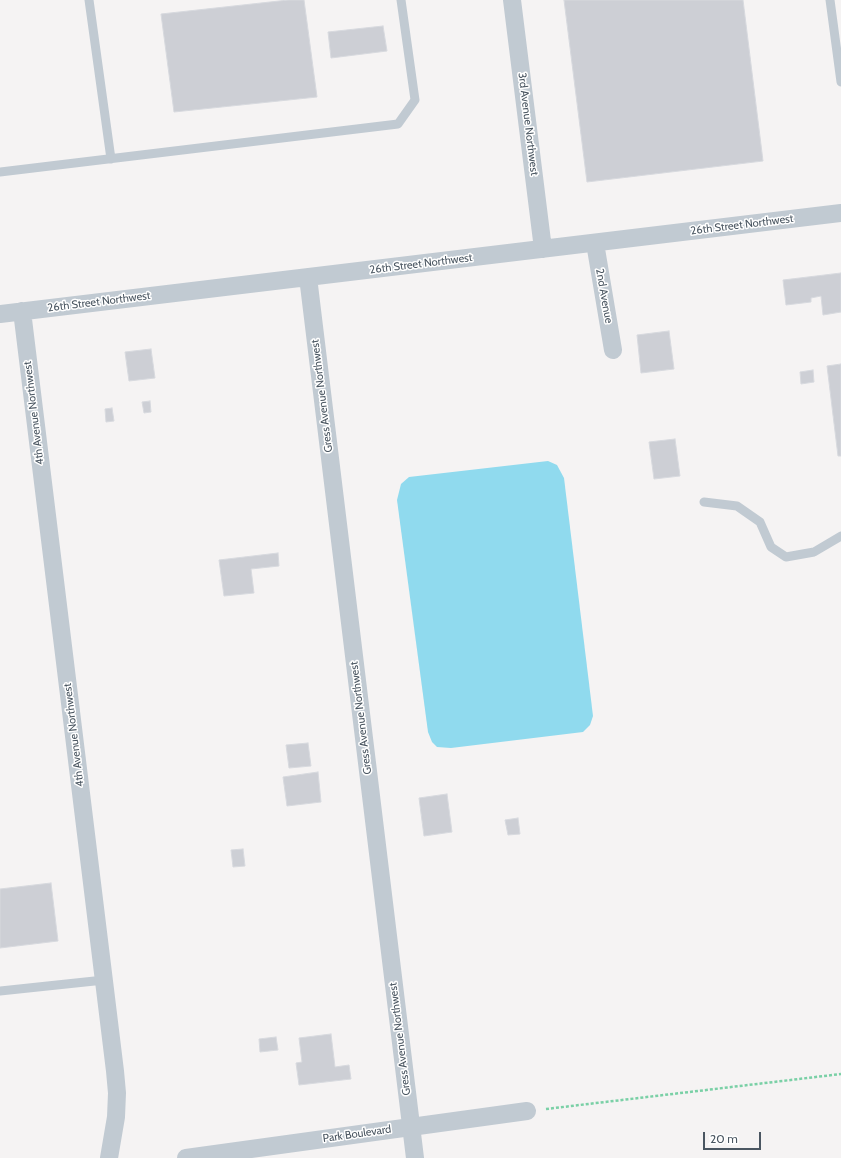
<!DOCTYPE html>
<style>
body{margin:0}
#map{position:relative;width:841px;height:1158px;overflow:hidden;background:#f5f3f3;font-family:Cabin,sans-serif}
canvas{display:block}
.scale{position:absolute;left:703px;top:1132px;width:58px;height:18px;box-sizing:border-box;border:2px solid #4a5661;border-top:0;padding-left:5px;font-size:12px;line-height:14px;white-space:nowrap;color:#4a5661;-webkit-text-stroke:3px #fff;paint-order:stroke}
</style>
<div id="map">
<canvas width="841" height="1158"></canvas>
<div class="scale">20 m</div>
</div>
<script>
const g = document.querySelector('canvas').getContext('2d');
g.lineJoin = 'round';
function fillPath(path, color) {
  g.fillStyle = color;
  g.fill(path, 'evenodd');
}
function poly(rows) {
  const path = new Path2D();
  for (const r of rows) {
    path.moveTo(r[0], r[1]);
    for (let i = 2; i < r.length; i += 2) path.lineTo(r[i], r[i + 1]);
  }
  return path;
}
function trace(path, color, width, dash) {
  g.strokeStyle = color;
  g.lineWidth = width;
  g.lineCap = dash ? 'butt' : 'round';
  g.setLineDash(dash || []);
  g.stroke(path);
}
function label(font, color, halo, rows, align = 'center') {
  g.font = font + ' Cabin,sans-serif';
  g.lineWidth = 3;
  g.setLineDash([]);
  g.textBaseline = 'middle';
  g.strokeStyle = halo;
  g.fillStyle = color;
  for (const [text, x, y, turn = 0] of rows) {
    g.save();
    g.translate(x, y);
    g.rotate((+turn || 0) * Math.PI / 180);
    g.textAlign = isNaN(turn) ? turn : align;
    if (halo) g.strokeText(text, 0, 0);
    g.fillText(text, 0, 0);
    g.restore();
  }
}
const water = poly([
 [548,461,557,465,564,478,593,716,590,725,583,732,451,748,437,747,432,742,428,732,397,500,401,484,409,477]
]);
const building = poly([
 [288,0,304,0,317,97,174,112,161,14,288,0],
 [564,0,743,0,763,161,587,182,564,0],
 [383,26,387,51,331,58,328,32,383,26],
 [841,273,841,312,823,315,821,296,811,298,811,302,786,305,783,280,841,273],
 [669,331,674,369,641,373,637,335,669,331],
 [151,349,155,378,129,381,125,352,151,349],
 [841,364,841,456,838,456,827,366,841,364],
 [813,370,814,382,801,384,800,372,813,370],
 [150,401,151,412,144,413,142,402,150,401],
 [112,408,114,421,106,422,105,409,112,408],
 [675,439,680,476,654,479,649,442,675,439],
 [278,553,279,566,251,569,254,593,224,596,219,560,278,553],
 [308,743,311,766,289,768,286,745,308,743],
 [318,772,321,802,287,806,283,777,318,772],
 [447,794,452,832,424,836,419,798,447,794],
 [518,818,520,834,508,835,505,820,518,818],
 [243,849,245,866,233,867,231,850,243,849],
 [51,883,58,941,0,948,0,889,51,883],
 [331,1034,335,1067,349,1065,351,1079,299,1085,296,1063,302,1062,299,1038,331,1034],
 [276,1037,278,1050,260,1052,259,1039,276,1037]
]);
const path = poly([
 [546,1109,841,1074]
]);
const service = poly([
 [89,0,111,159],
 [830,0,841,82],
 [0,172,398,124,415,100,401,0],
 [704,502,737,506,760,522,771,547,786,557,814,552,841,536],
 [0,991,104,980]
]);
const minor = poly([
 [512,0,543,249],
 [595,243,613,350],
 [308,277,415,1158],
 [22,311,115,1071,117,1093,116,1117,109,1158],
 [0,314,841,213],
 [186,1158,527,1111]
]);
const streetNames = [
 ["3rd Avenue Northwest",528,124,83],
 ["26th Street Northwest",742,225,-7],
 ["26th Street Northwest",421,264,-7],
 ["2nd Avenue",604,296,80],
 ["26th Street Northwest",99,302,-7],
 ["Gress Avenue Northwest",322,396,-97],
 ["4th Avenue Northwest",34,413,-97],
 ["Gress Avenue Northwest",361,718,-97],
 ["4th Avenue Northwest",74,735,-97],
 ["Gress Avenue Northwest",400,1039,-97],
 ["Park Boulevard",357,1134,-8]
];
fillPath(water, '#90daee');
fillPath(building, '#cdcfd5');
trace(building, '#d7d9de', 1);
trace(path, '#7ad0a6', 2.5, [3, 2]);
trace(service, '#c1cad2', 9);
trace(minor, '#c1cad2', 18);
label('11px', '#4a5661', '#fff', streetNames);
</script>
